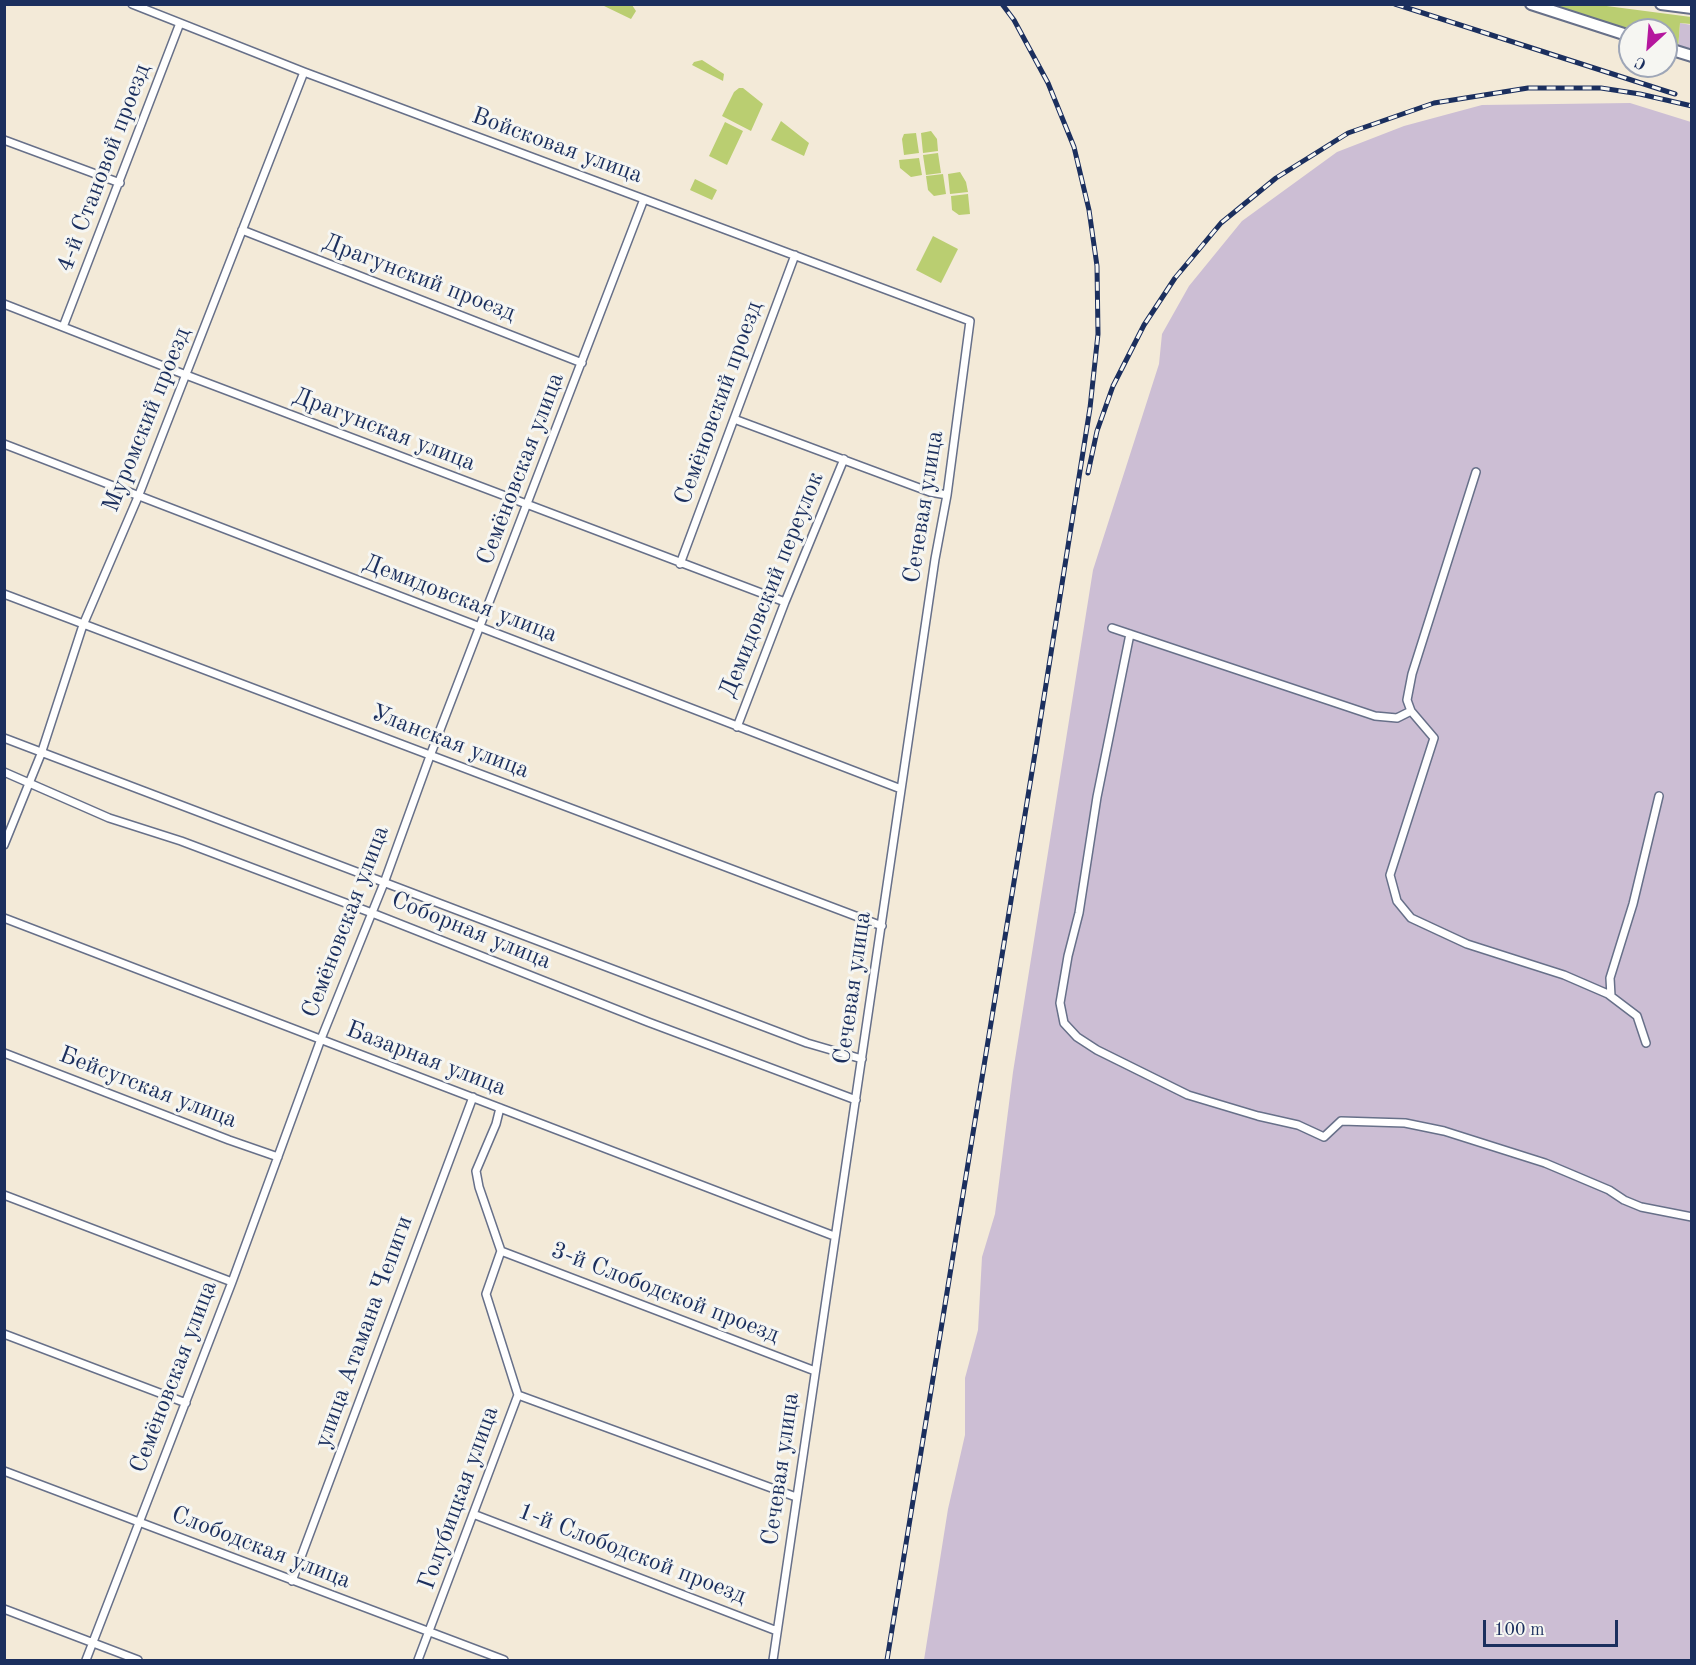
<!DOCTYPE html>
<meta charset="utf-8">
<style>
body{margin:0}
#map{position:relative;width:1696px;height:1665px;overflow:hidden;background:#f3ead8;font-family:"Old Standard TT",serif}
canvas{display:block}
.frame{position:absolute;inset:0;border:6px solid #1b2f5e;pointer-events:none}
.north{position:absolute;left:1618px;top:18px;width:60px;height:60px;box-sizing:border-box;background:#f6f6f2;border:2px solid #9ea6b7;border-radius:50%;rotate:206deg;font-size:16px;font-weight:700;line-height:24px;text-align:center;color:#1b2f5e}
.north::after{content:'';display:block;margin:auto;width:21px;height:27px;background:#b5179e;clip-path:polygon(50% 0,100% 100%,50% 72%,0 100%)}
.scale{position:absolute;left:1483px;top:1620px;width:135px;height:27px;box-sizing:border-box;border:3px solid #1b2f5e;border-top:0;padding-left:8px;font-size:18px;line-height:21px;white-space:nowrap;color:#1b2f5e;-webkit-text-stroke:4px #f6f6f2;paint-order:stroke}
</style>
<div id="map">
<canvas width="1696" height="1665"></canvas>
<div class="frame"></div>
<div class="north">С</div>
<div class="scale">100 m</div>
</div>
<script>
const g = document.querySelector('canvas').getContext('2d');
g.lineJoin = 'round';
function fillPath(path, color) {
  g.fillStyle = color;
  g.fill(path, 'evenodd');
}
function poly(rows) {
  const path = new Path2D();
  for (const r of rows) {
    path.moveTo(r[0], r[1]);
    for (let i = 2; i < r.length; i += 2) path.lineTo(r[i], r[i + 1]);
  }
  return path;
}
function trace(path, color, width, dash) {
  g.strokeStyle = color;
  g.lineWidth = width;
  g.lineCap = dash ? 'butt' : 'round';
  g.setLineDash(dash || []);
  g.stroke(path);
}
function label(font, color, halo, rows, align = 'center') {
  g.font = font + ' "Old Standard TT",serif';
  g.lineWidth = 6;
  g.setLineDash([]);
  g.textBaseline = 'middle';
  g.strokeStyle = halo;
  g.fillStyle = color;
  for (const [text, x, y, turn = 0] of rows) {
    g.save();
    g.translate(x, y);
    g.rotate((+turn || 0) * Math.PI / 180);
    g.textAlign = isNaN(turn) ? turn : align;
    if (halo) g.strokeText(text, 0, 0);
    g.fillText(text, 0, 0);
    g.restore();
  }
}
const industrial = poly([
 [1680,23,1691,25,1691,53,1678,49],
 [1630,103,1691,122,1691,1660,924,1660,948,1509,965,1435,965,1378,978,1330,982,1257,995,1214,1013,1072,1093,570,1159,364,1162,334,1189,286,1242,221,1337,152,1404,126,1482,105]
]);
const green = poly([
 [602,5,632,5,636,11,631,19],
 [1541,5,1599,5,1691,17,1691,24,1680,23,1678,49,1666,45,1666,30,1630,30,1630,33],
 [702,60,724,74,723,81,692,65,694,62],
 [739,88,743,88,763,104,751,131,722,116,734,92],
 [781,121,809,143,804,156,771,140],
 [725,122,743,131,727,165,709,156],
 [931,131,937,139,938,151,923,153,921,133],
 [916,133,919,153,904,155,902,139,904,134],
 [938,153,941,173,926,175,923,155],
 [919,158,922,175,911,177,900,168,899,160],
 [960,172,966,182,968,192,950,194,948,174],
 [943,174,946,194,934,196,928,190,926,176],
 [695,179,717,190,712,200,690,190],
 [968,194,970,214,959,215,952,210,951,196],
 [933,236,958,249,941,283,916,270]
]);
const minor = poly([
 [132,4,304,72,970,321,947,495,935,559,773,1660],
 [4,140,120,183],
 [242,230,582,363],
 [4,304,186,375,785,602],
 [63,327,180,23],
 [734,419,930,492,947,495],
 [4,444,901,789],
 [1476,472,1412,674,1407,700,1411,711,1434,738,1390,875,1397,901,1411,918,1467,944,1564,975,1608,994,1637,1016,1646,1043],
 [680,564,795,255],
 [4,594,882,926],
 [1112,628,1375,716,1397,718,1411,711],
 [1130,634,1097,797,1079,913,1068,956,1060,1003,1064,1023,1077,1037,1097,1050,1188,1095,1258,1116,1298,1125,1324,1137,1341,1121,1405,1123,1444,1131,1545,1163,1609,1190,1624,1200,1641,1207,1692,1217],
 [737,727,785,602,844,459],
 [4,738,807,1043,862,1059],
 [4,772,109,818,181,841,372,913,648,1022,856,1100],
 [4,845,41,754,83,625,138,497,304,72],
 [4,918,834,1236],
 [1611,996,1610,978,1633,904,1659,796],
 [4,1053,229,1140,278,1157],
 [4,1195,232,1282],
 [501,1251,815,1371],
 [4,1334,186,1403],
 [518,1395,796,1497],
 [4,1471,504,1660],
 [473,1514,777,1631],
 [292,1581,473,1097],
 [4,1609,138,1660],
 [86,1660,232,1282,321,1039,384,883,430,756,644,199],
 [418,1660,518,1395,486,1294,501,1251,479,1187,476,1171,496,1124,500,1108]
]);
const secondary = poly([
 [1531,4,1630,36],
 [1661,4,1692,8],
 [1666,48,1692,56]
]);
const rail = poly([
 [1395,4,1675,94],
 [1088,473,1097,431,1113,386,1144,325,1175,278,1221,223,1276,178,1348,133,1434,103,1528,88,1601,88,1640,94,1692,106],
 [887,1660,1037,741,1090,408,1098,334,1097,266,1089,210,1074,147,1048,83,1014,20,1002,4]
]);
const streetNames = [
 ["Войсковая улица",557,146,20],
 ["4-й Становой проезд",104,168,-69],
 ["Драгунский проезд",419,278,21],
 ["Семёновский проезд",719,403,-70],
 ["Муромский проезд",147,420,-68],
 ["Драгунская улица",384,430,21],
 ["Семёновская улица",521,469,-69],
 ["Сечевая улица",924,507,-81],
 ["Демидовский переулок",772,585,-68],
 ["Демидовская улица",460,599,21],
 ["Уланская улица",450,742,21],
 ["Семёновская улица",346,922,-69],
 ["Соборная улица",471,931,22],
 ["Сечевая улица",853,988,-82],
 ["Базарная улица",426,1059,21],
 ["Бейсугская улица",148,1088,21],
 ["3-й Слободской проезд",665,1293,21],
 ["улица Атамана Чепиги",364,1332,-70],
 ["Семёновская улица",174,1377,-69],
 ["Сечевая улица",781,1469,-82],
 ["Голубицкая улица",459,1498,-70],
 ["Слободская улица",261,1548,21],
 ["1-й Слободской проезд",632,1554,21]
];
fillPath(industrial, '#ccbed4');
fillPath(green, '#bace71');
trace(minor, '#677089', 10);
trace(secondary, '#677089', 14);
trace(minor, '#fff', 7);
trace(secondary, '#fff', 10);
trace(rail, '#1b2f5e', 5);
trace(rail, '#f6f6f2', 3, [9]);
label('24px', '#1b2f5e', '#f6f6f2', streetNames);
</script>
